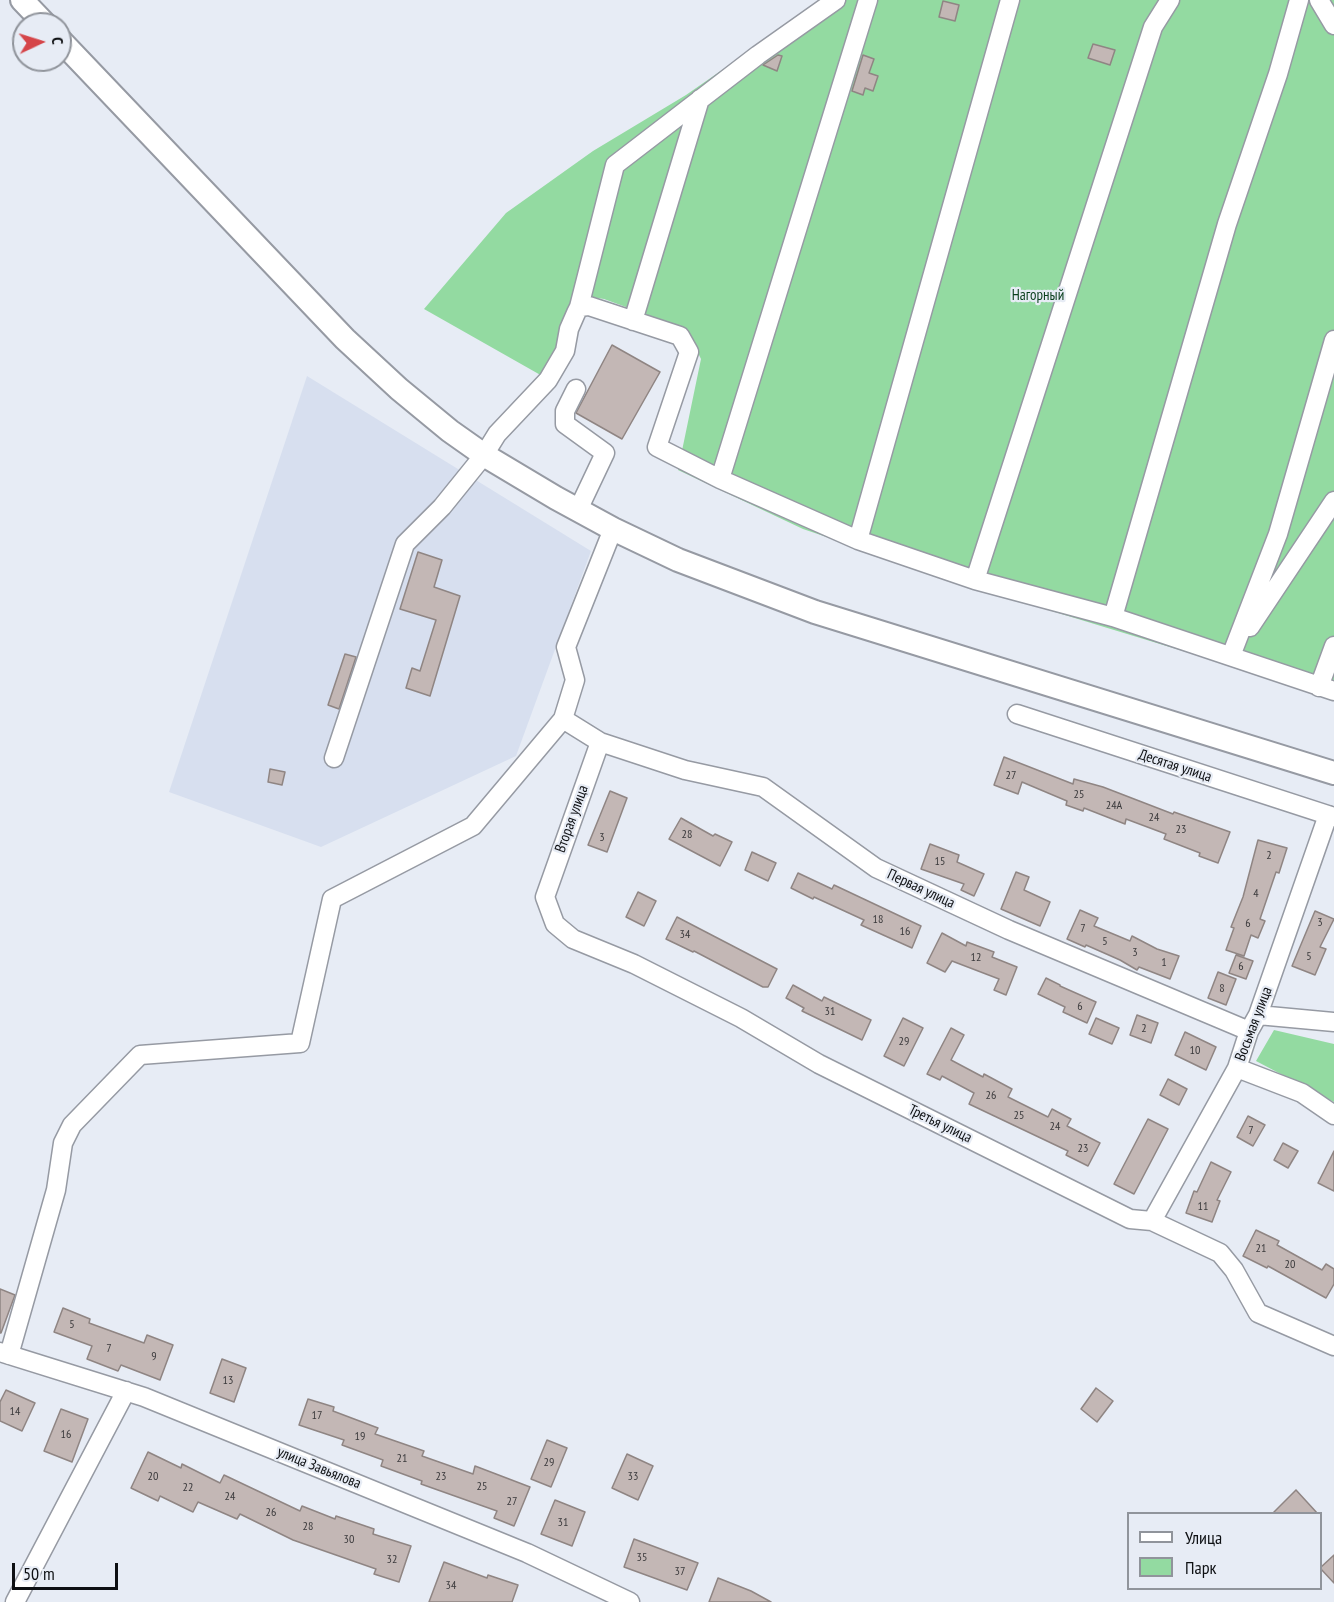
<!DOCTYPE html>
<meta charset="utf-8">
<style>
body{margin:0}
#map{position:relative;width:1334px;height:1602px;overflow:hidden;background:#e7ecf5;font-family:"PT Sans Narrow",sans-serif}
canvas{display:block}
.legend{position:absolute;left:1127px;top:1512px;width:195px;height:78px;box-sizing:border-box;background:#e7ecf5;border:2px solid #90949b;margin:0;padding:8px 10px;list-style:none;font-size:18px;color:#0e1013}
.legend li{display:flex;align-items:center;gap:12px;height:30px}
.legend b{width:30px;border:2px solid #90949b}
.north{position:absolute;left:12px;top:12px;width:60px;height:60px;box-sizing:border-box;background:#e7ecf5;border:2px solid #90949b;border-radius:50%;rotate:86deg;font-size:16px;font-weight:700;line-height:24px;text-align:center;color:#0e1013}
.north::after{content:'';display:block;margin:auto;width:21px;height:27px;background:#d54549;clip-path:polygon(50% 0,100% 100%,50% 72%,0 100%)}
.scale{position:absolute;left:12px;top:1563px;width:106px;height:27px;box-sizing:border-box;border:3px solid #0e1013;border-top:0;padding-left:8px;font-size:18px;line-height:21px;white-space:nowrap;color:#0e1013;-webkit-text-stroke:4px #e7ecf5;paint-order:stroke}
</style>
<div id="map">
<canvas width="1334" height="1602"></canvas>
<ul class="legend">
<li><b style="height:8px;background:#fff"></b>Улица</li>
<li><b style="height:16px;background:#93daa1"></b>Парк</li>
</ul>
<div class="north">С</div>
<div class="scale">50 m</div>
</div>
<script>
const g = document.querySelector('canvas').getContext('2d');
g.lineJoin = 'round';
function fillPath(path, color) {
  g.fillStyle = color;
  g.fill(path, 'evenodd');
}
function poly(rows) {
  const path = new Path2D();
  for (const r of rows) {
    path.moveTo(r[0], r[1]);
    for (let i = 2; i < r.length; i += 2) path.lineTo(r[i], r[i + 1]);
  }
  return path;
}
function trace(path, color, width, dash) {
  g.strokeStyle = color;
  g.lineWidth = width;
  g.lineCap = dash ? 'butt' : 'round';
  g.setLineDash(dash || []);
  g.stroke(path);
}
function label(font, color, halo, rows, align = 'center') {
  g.font = font + ' "PT Sans Narrow",sans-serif';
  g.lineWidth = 4.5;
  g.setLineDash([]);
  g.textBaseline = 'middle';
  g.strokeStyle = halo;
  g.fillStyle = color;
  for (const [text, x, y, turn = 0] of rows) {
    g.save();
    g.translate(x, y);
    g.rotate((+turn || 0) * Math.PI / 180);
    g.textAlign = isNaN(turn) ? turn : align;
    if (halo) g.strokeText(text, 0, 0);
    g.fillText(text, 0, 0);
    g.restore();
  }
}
const built = poly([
 [307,376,591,551,516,756,321,847,169,792]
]);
const green = poly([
 [823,0,1334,0,1334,697,986,591,803,529,678,470,701,359,686,329,604,299,577,295,544,377,424,309,506,213,593,151,686,95],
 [1274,1030,1334,1044,1334,1102,1256,1061]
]);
const building = poly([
 [943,1,959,5,955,21,939,17,943,1],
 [1093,44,1115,50,1110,65,1088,58,1093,44],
 [778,55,782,56,777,71,763,65,778,55],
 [863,55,874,59,869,73,878,76,873,91,865,88,863,95,852,91,863,55],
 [612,345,660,372,622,439,576,413,612,345],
 [418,552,442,560,434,587,460,596,430,696,406,688,412,668,420,671,436,620,400,609,418,552],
 [345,654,356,657,339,709,328,705,345,654],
 [1004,757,1073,784,1074,779,1103,787,1173,814,1174,812,1230,832,1218,863,1199,856,1200,853,1164,839,1166,834,1126,819,1125,824,1084,808,1083,811,1066,805,1067,801,1022,782,1018,794,994,785,1004,757],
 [270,769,285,772,282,785,268,782,270,769],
 [610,791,627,798,607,852,588,845,610,791],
 [681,818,713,836,715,834,732,842,720,866,669,839,681,818],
 [1258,840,1287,848,1279,873,1276,872,1260,919,1265,921,1258,938,1251,935,1244,956,1226,950,1234,928,1231,927,1243,897,1258,840],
 [930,844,959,855,957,862,984,874,974,896,961,890,964,884,921,869,930,844],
 [752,852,776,863,768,881,745,870,752,852],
 [1016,872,1029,877,1024,890,1050,902,1040,926,1001,909,1016,872],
 [798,873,832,889,834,885,921,926,912,948,861,925,864,920,814,897,813,899,791,888,798,873],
 [638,892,656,901,644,926,626,917,638,892],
 [1080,910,1098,918,1094,926,1130,941,1132,936,1157,949,1179,956,1170,979,1139,967,1137,970,1120,960,1086,945,1085,947,1067,939,1080,910],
 [1315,911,1334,919,1320,947,1326,949,1315,975,1292,966,1315,911],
 [677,917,777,969,768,987,763,987,694,951,693,952,666,939,677,917],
 [942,933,966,946,967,942,994,952,992,957,1017,967,1006,995,994,990,999,979,952,961,945,972,927,963,942,933],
 [1236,955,1253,961,1246,979,1229,973,1236,955],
 [1218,972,1236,979,1226,1005,1208,998,1218,972],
 [1046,978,1060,985,1060,986,1096,1002,1087,1023,1063,1012,1065,1007,1038,994,1046,978],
 [793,985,822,1001,824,997,871,1020,862,1040,802,1011,804,1008,786,998,793,985],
 [1137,1015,1158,1023,1151,1043,1130,1035,1137,1015],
 [903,1018,923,1028,904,1066,884,1056,903,1018],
 [1096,1018,1119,1028,1112,1044,1089,1034,1096,1018],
 [951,1028,964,1035,951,1060,983,1077,984,1074,1012,1089,1008,1097,1048,1117,1052,1109,1071,1119,1067,1126,1100,1143,1088,1166,1066,1155,1068,1151,969,1104,974,1093,942,1076,940,1080,927,1074,951,1028],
 [1185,1032,1216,1047,1206,1070,1175,1055,1185,1032],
 [1168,1079,1187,1089,1179,1105,1160,1095,1168,1079],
 [1248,1116,1265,1125,1253,1146,1237,1137,1248,1116],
 [1148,1119,1168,1129,1134,1194,1114,1184,1148,1119],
 [1283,1143,1298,1151,1288,1168,1274,1160,1283,1143],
 [1334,1151,1334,1191,1318,1183,1334,1151],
 [1211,1162,1231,1172,1217,1200,1220,1201,1212,1222,1186,1213,1194,1191,1197,1192,1211,1162],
 [1256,1230,1279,1241,1277,1245,1322,1270,1326,1264,1334,1269,1334,1284,1326,1298,1268,1266,1267,1268,1243,1256,1256,1230],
 [0,1289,15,1295,1,1333,0,1333,0,1289],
 [63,1308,90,1319,89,1323,144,1343,147,1335,173,1345,160,1380,121,1365,118,1371,87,1359,92,1346,54,1332,63,1308],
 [222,1359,246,1368,234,1402,210,1393,222,1359],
 [1096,1388,1113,1401,1097,1422,1081,1409,1096,1388],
 [6,1390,35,1403,22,1431,0,1421,0,1402,6,1390],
 [308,1399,334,1407,333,1411,378,1428,375,1434,424,1451,422,1456,473,1474,475,1466,530,1487,514,1526,494,1518,497,1511,421,1484,422,1481,381,1466,383,1460,342,1445,344,1440,299,1425,308,1399],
 [61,1409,88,1419,72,1462,44,1451,61,1409],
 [547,1440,567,1448,551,1487,531,1479,547,1440],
 [148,1452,181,1468,182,1464,220,1483,224,1475,300,1511,302,1506,335,1519,336,1516,374,1529,373,1534,411,1546,399,1582,374,1574,376,1569,293,1540,240,1514,237,1519,198,1502,193,1512,160,1496,158,1501,131,1488,148,1452],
 [627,1454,653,1466,638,1500,612,1488,627,1454],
 [1296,1490,1318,1514,1272,1514,1296,1490],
 [555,1500,585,1512,572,1546,541,1534,555,1500],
 [634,1539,698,1563,687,1590,624,1567,634,1539],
 [1334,1555,1334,1583,1320,1568,1334,1555],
 [444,1562,487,1578,488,1575,518,1585,512,1602,429,1602,444,1562],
 [718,1578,751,1591,771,1602,709,1602,718,1578]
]);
const minor = poly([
 [1319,0,1334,25],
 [579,307,615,165,758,55,836,0],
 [633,321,700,99],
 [576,389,565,411,565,424,605,453,578,510],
 [720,479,868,0],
 [613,529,566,647,575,680,563,719,600,742,685,770,763,787,876,868,1009,930,1249,1031],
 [858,540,1010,0],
 [975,580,1153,27,1170,0],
 [1113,617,1227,224,1278,74,1299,0],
 [1250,627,1334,501],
 [1231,656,1278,534,1334,340],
 [1319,687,1334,646],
 [1017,714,1334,817],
 [600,742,545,897,555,924,573,939,634,964,741,1018,819,1064,1130,1219,1152,1221,1220,1253,1234,1270,1258,1313,1334,1346],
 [334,758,405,544,442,507,484,455,497,434,548,380,565,351,569,329,576,313,579,307,589,306,680,336,689,352,657,447,720,479,858,540,975,580,1113,617,1334,691],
 [1258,1015,1334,1022],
 [1237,1068,1302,1093,1334,1115],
 [1152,1221,1237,1068,1249,1031,1258,1015,1328,815],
 [0,1352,144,1397,527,1553,630,1602],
 [9,1355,56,1190,63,1143,72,1125,140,1055,300,1043,332,899,473,826,563,719],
 [15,1602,126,1391]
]);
const major = poly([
 [22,0,45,24],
 [60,40,345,339,399,389,450,431,484,455,556,498,613,529,678,560,815,612,1334,773]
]);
const numberNames = [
 ["27",1011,776],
 ["25",1079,795],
 ["24А",1114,806],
 ["24",1154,818],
 ["23",1181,830],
 ["28",687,835],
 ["3",602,838],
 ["2",1269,856],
 ["15",940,862],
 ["4",1256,894],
 ["18",878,920],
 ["3",1320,923],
 ["6",1248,924],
 ["7",1083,929],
 ["16",905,932],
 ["34",685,935],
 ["5",1105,942],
 ["3",1135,953],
 ["5",1309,957],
 ["12",976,958],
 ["1",1164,963],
 ["6",1241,967],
 ["8",1222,989],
 ["6",1080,1007],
 ["31",830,1012],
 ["2",1144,1029],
 ["29",904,1042],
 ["10",1195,1051],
 ["26",991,1096],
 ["25",1019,1116],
 ["24",1055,1127],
 ["7",1251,1131],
 ["23",1083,1149],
 ["11",1203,1207],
 ["21",1261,1249],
 ["20",1290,1265],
 ["5",72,1325],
 ["7",109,1349],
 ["9",154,1357],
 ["13",228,1381],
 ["14",15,1412],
 ["17",317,1416],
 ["16",66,1435],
 ["19",360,1437],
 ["21",402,1459],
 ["29",549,1463],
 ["20",153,1477],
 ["23",441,1477],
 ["33",633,1477],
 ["25",482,1487],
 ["22",188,1488],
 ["24",230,1497],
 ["27",512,1502],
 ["26",271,1513],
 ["31",563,1523],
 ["28",308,1527],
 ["30",349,1540],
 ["35",642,1558],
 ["32",392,1560],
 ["37",680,1572],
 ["34",451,1586]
];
const parkNames = [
 ["Нагорный",1038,296]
];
const streetNames = [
 ["Десятая улица",1175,766,18],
 ["Вторая улица",572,819,-70],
 ["Первая улица",921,889,25],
 ["Восьмая улица",1254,1024,-69],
 ["Третья улица",940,1124,26],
 ["улица Завьялова",319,1468,22]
];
fillPath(built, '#d7dfef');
fillPath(green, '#93daa1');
fillPath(building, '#c3b7b5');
trace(building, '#8f8583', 1.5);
trace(minor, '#969aa3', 21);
trace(major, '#969aa3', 26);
trace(minor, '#fff', 18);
trace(major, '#fff', 22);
label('12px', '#3b3a3c', null, numberNames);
label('15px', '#093f1c', '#e7ecf5', parkNames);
label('15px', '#0e1013', '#e7ecf5', streetNames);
</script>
